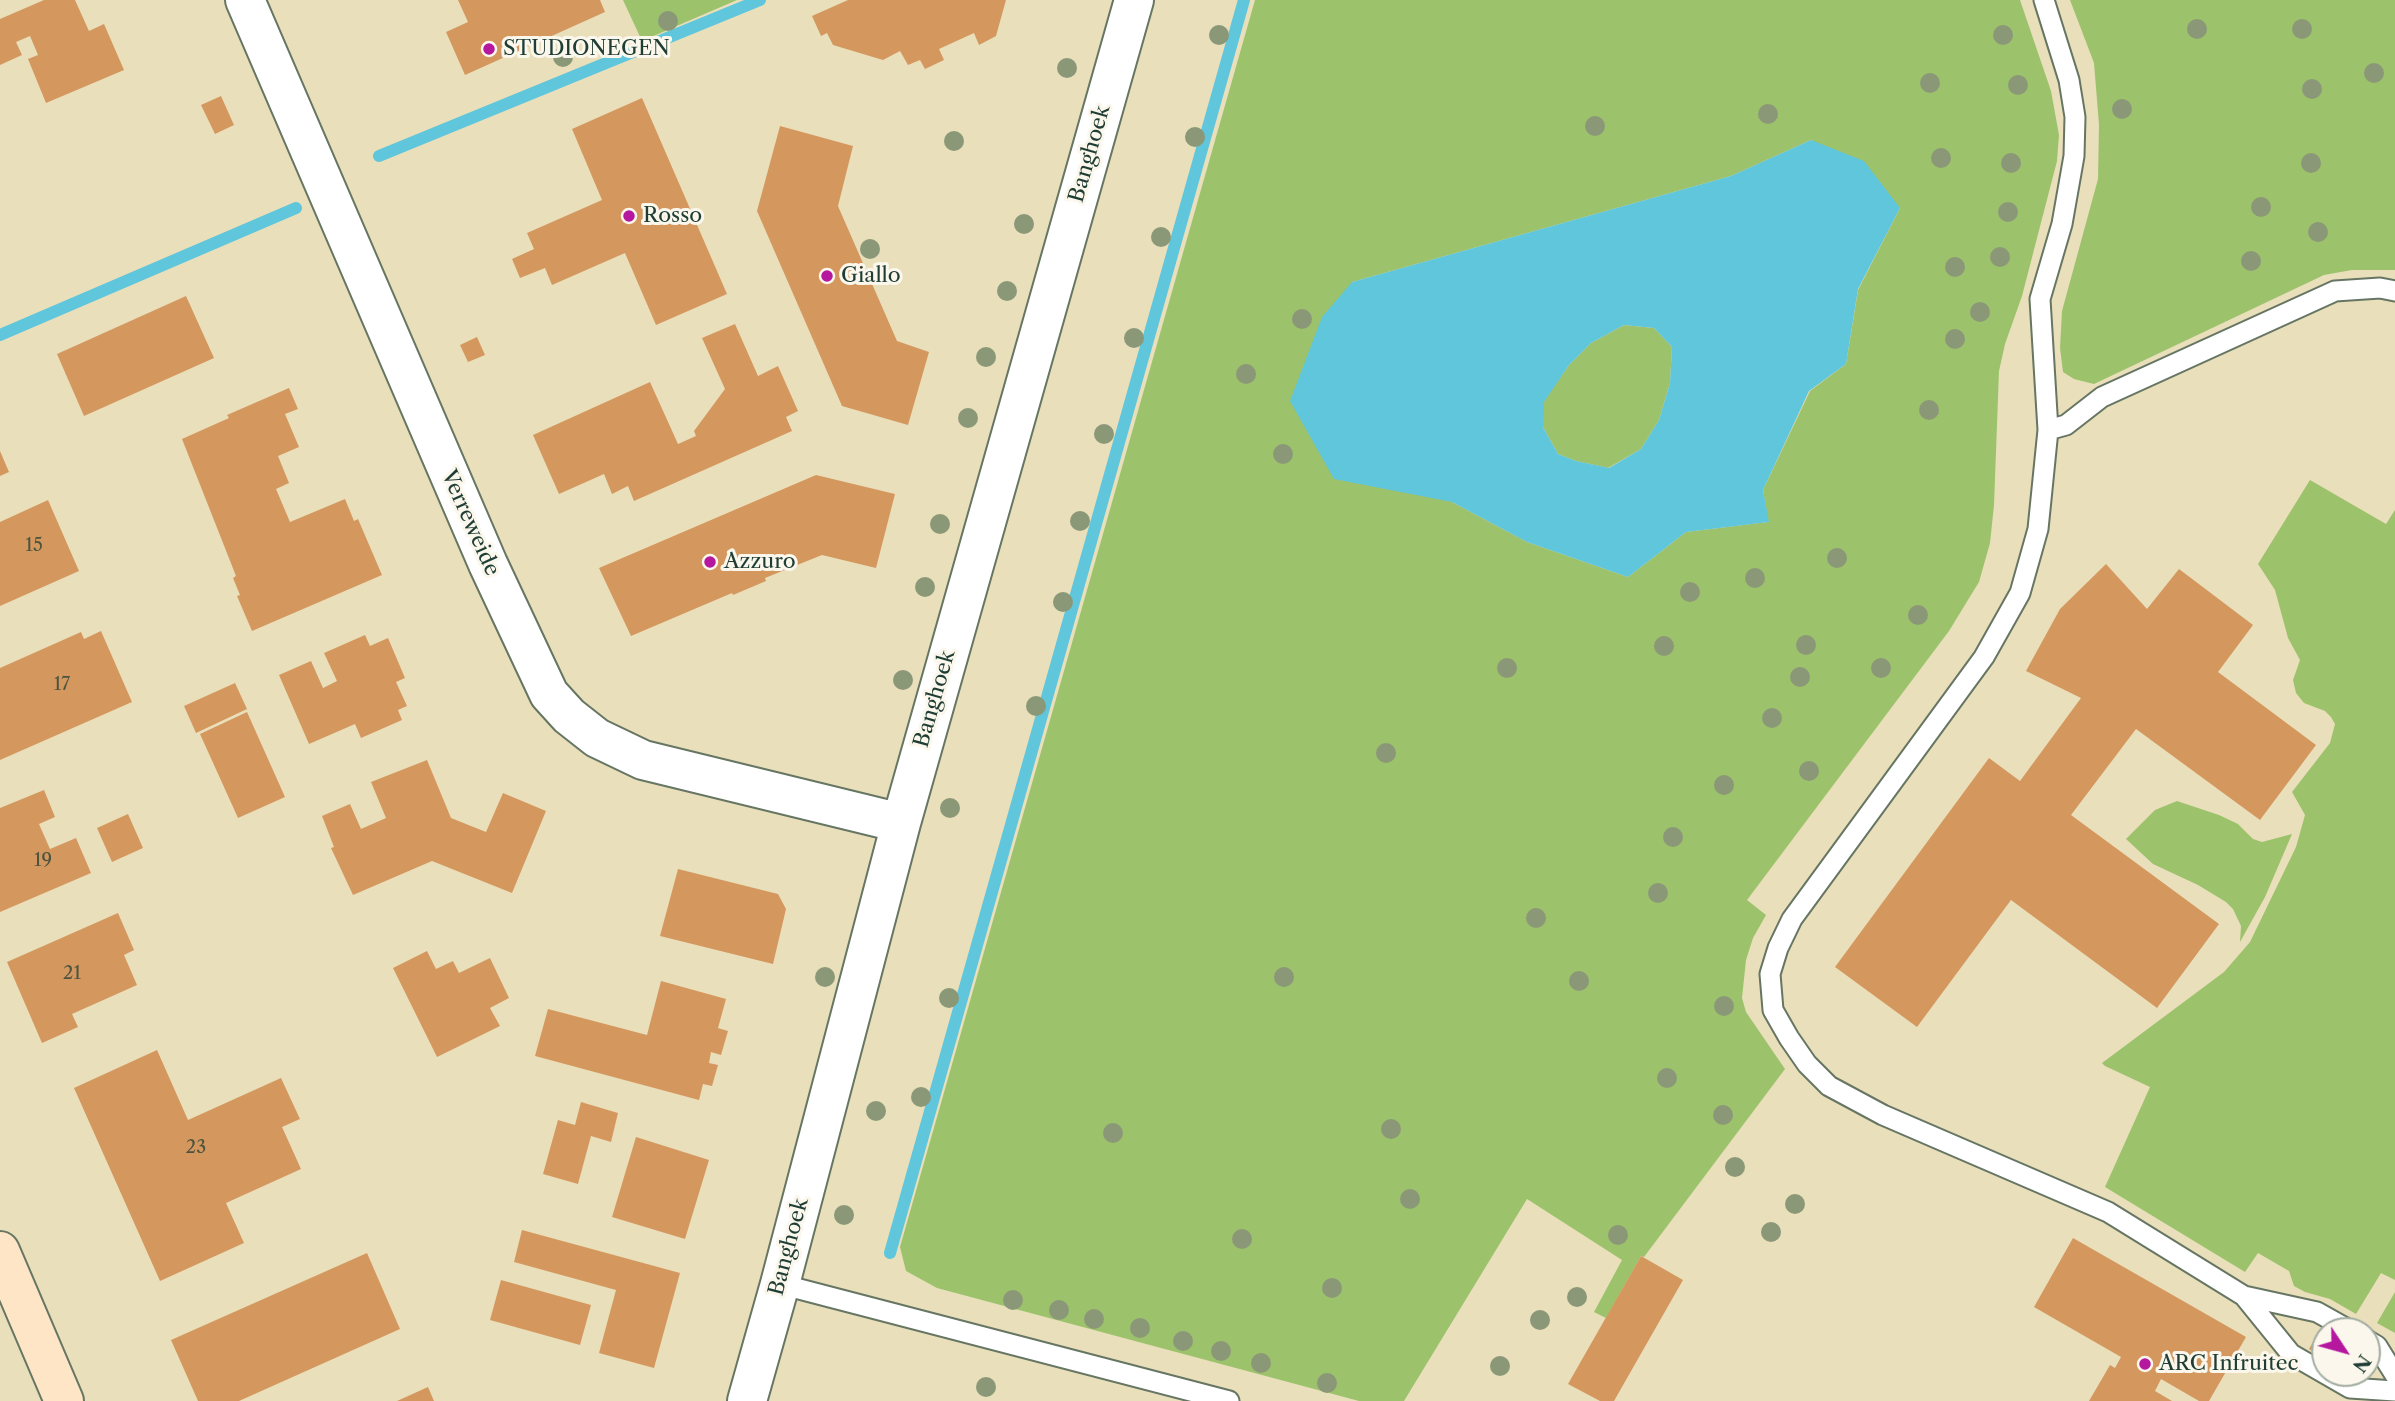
<!DOCTYPE html>
<style>
body{margin:0}
#map{position:relative;width:2395px;height:1401px;overflow:hidden;background:#e9dfbb;font-family:"Libre Caslon Text",serif}
canvas{display:block}
.north{position:absolute;left:2311px;top:1317px;width:70px;height:70px;box-sizing:border-box;background:#fbf7ec;border:2px solid #a3ada2;border-radius:50%;rotate:126deg;font-size:19px;font-weight:700;line-height:28px;text-align:center;color:#1f3d34}
.north::after{content:'';display:block;margin:auto;width:24px;height:32px;background:#b5179e;clip-path:polygon(50% 0,100% 100%,50% 72%,0 100%)}
</style>
<div id="map">
<canvas width="2395" height="1401"></canvas>
<div class="north">N</div>
</div>
<script>
const g = document.querySelector('canvas').getContext('2d');
g.lineJoin = 'round';
function fillPath(path, color) {
  g.fillStyle = color;
  g.fill(path, 'evenodd');
}
function poly(rows) {
  const path = new Path2D();
  for (const r of rows) {
    path.moveTo(r[0], r[1]);
    for (let i = 2; i < r.length; i += 2) path.lineTo(r[i], r[i + 1]);
  }
  return path;
}
function trace(path, color, width, dash) {
  g.strokeStyle = color;
  g.lineWidth = width;
  g.lineCap = dash ? 'butt' : 'round';
  g.setLineDash(dash || []);
  g.stroke(path);
}
function label(font, color, halo, rows, align = 'center') {
  g.font = font + ' "Libre Caslon Text",serif';
  g.lineWidth = 6;
  g.setLineDash([]);
  g.textBaseline = 'middle';
  g.strokeStyle = halo;
  g.fillStyle = color;
  for (const [text, x, y, turn = 0] of rows) {
    g.save();
    g.translate(x, y);
    g.rotate((+turn || 0) * Math.PI / 180);
    g.textAlign = isNaN(turn) ? turn : align;
    if (halo) g.strokeText(text, 0, 0);
    g.fillText(text, 0, 0);
    g.restore();
  }
}
const green = poly([
 [623,0,737,0,642,41],
 [1255,0,2020,0,2051,91,2059,135,2057,161,2022,296,2005,344,1999,371,1994,505,1990,543,1979,582,1949,631,1747,900,1766,915,1753,938,1746,960,1742,998,1746,1012,1785,1069,1644,1257,1641,1256,1606,1318,1594,1312,1622,1260,1527,1199,1404,1401,1359,1401,937,1288,906,1271,900,1247],
 [1811,140,1900,208,1858,290,1846,364,1810,391,1763,490,1768,522,1686,532,1628,577,1527,542,1452,502,1352,282,1731,176],
 [2070,0,2395,0,2395,270,2352,270,2324,275,2094,384,2074,379,2063,372,2060,348,2062,311,2098,179,2099,125,2094,63],
 [1624,325,1654,328,1672,347,1670,383,1659,420,1641,449,1608,468,1576,461,1558,454,1543,427,1543,402,1569,365,1591,343],
 [2310,480,2386,524,2395,510,2395,1280,2381,1273,2356,1314,2330,1299,2305,1292,2294,1286,2289,1271,2258,1253,2245,1272,2105,1187,2150,1087,2105,1066,2102,1063,2224,972,2250,942,2296,847,2305,815,2292,792,2330,743,2335,724,2331,717,2325,711,2304,703,2296,693,2293,680,2300,660,2288,638,2275,590,2258,564],
 [2177,801,2219,815,2238,824,2253,839,2262,842,2292,834,2265,897,2240,942,2241,926,2233,909,2226,902,2198,885,2153,864,2126,839,2155,810],
 [2395,1292,2395,1333,2377,1323]
]);
const water = poly([
 [1811,140,1864,161,1900,208,1858,289,1846,364,1809,391,1763,490,1769,522,1686,532,1628,577,1527,542,1452,502,1334,479,1290,401,1322,317,1352,282,1731,176],
 [1624,325,1654,328,1672,347,1670,383,1659,420,1641,449,1609,468,1576,461,1558,454,1543,427,1544,402,1569,365,1591,343]
]);
const stream = poly([
 [379,156,760,0],
 [0,335,296,208],
 [890,1253,1244,0]
]);
const building = poly([
 [44,0,75,0,89,31,104,24,124,70,46,103,28,59,38,55,30,36,16,42,22,55,0,65,0,19],
 [458,0,600,0,605,12,465,75,446,32,468,22],
 [848,0,1006,0,996,36,979,45,974,33,939,49,944,60,925,69,920,60,908,65,900,51,883,60,833,45,827,33,821,36,812,16],
 [221,96,234,125,215,134,201,105],
 [642,98,727,294,656,325,625,253,552,285,545,268,520,278,512,259,534,249,527,233,602,200,572,129],
 [780,126,853,146,838,206,897,341,929,352,908,425,842,406,757,211],
 [186,296,214,358,84,416,57,354],
 [735,324,758,376,778,366,798,411,786,417,792,431,634,501,628,486,612,494,604,474,559,494,533,435,650,382,678,444,696,436,694,431,725,389,702,338],
 [477,337,485,355,468,362,460,345],
 [289,388,298,409,285,414,299,447,278,456,289,483,276,489,290,522,345,499,354,521,358,519,382,575,252,631,237,596,240,595,233,578,236,576,182,439,229,418,227,415],
 [0,451,9,472,0,476],
 [816,475,895,494,876,568,822,555,765,578,766,581,733,595,732,593,631,636,599,568],
 [48,500,79,571,0,606,0,522],
 [2106,564,2147,609,2179,569,2253,625,2218,672,2316,745,2260,820,2136,729,2071,815,2219,924,2157,1008,2011,900,1917,1027,1835,967,1989,758,2020,781,2081,698,2026,671,2060,609],
 [101,631,132,702,0,760,0,668,81,632,84,639],
 [365,635,370,646,388,638,405,678,396,682,407,706,398,710,402,720,361,738,355,724,309,744,279,675,311,661,323,688,337,681,324,653],
 [235,683,247,709,196,733,184,706],
 [247,712,285,797,238,818,200,734],
 [427,760,451,818,486,832,503,793,546,811,512,893,432,861,353,895,331,848,334,847,322,816,350,804,361,829,386,818,371,782],
 [44,790,55,817,39,824,50,849,76,838,91,873,0,912,0,808],
 [128,814,143,848,112,862,97,828],
 [678,869,778,894,786,909,773,964,660,936],
 [118,913,134,950,124,955,137,985,72,1014,78,1027,42,1043,7,962],
 [427,951,436,969,453,961,459,973,490,958,509,998,490,1008,500,1026,437,1057,393,968],
 [661,981,726,999,718,1028,728,1031,721,1055,711,1052,709,1063,718,1065,712,1086,703,1084,699,1100,535,1056,548,1009,647,1035],
 [157,1050,188,1120,281,1078,300,1119,282,1127,301,1169,226,1203,244,1243,160,1281,74,1088],
 [581,1102,618,1113,611,1142,591,1136,578,1184,543,1174,558,1120,575,1125],
 [636,1137,709,1160,685,1239,612,1217],
 [522,1230,680,1273,654,1368,599,1353,616,1290,514,1262],
 [2073,1238,2246,1337,2209,1401,2199,1401,2161,1379,2155,1391,2172,1401,2089,1401,2110,1365,2115,1368,2121,1357,2034,1307],
 [367,1253,400,1329,239,1401,198,1401,171,1340],
 [1641,1256,1683,1280,1614,1401,1600,1401,1568,1384],
 [501,1280,591,1305,580,1345,490,1320],
 [2323,1325,2333,1331,2325,1331,2325,1358,2309,1349],
 [428,1387,434,1401,397,1401]
]);
const lane = poly([
 [2044,0,2069,80,2075,117,2074,156,2062,224,2040,299,2048,430,2038,529,2020,593,1984,657,1792,919,1778,948,1770,974,1773,1010,1789,1038,1807,1064,1829,1086,1883,1115,2108,1212,2244,1296,2317,1312,2351,1331],
 [2048,430,2066,425,2102,397,2335,291,2380,288,2395,291],
 [780,1284,1229,1401],
 [2244,1296,2291,1354,2350,1388,2395,1391],
 [2367,1340,2377,1346,2395,1375]
]);
const street = poly([
 [245,0,488,564,549,694,569,716,597,738,643,760,901,823],
 [747,1401,780,1284,901,823,1134,0]
]);
const secondary = poly([
 [0,1251,64,1401]
]);
const trees = [
 [668,21],
 [2197,29],
 [2302,29],
 [1219,35],
 [2003,35],
 [563,57],
 [1067,68],
 [2374,73],
 [1930,83],
 [2018,85],
 [2312,89],
 [2122,109],
 [1768,114],
 [1595,126],
 [1195,137],
 [954,141],
 [1941,158],
 [2011,163],
 [2311,163],
 [2261,207],
 [2008,212],
 [1024,224],
 [2318,232],
 [1161,237],
 [870,249],
 [2000,257],
 [2251,261],
 [1955,267],
 [1007,291],
 [1980,312],
 [1302,319],
 [1134,338],
 [1955,339],
 [986,357],
 [1246,374],
 [1929,410],
 [968,418],
 [1104,434],
 [1283,454],
 [1080,521],
 [940,524],
 [1837,558],
 [1755,578],
 [925,587],
 [1690,592],
 [1063,602],
 [1918,615],
 [1806,645],
 [1664,646],
 [1507,668],
 [1881,668],
 [1800,677],
 [903,680],
 [1036,706],
 [1772,718],
 [1386,753],
 [1809,771],
 [1724,785],
 [950,808],
 [1673,837],
 [1658,893],
 [1536,918],
 [825,977],
 [1284,977],
 [1579,981],
 [949,998],
 [1724,1006],
 [1667,1078],
 [921,1097],
 [876,1111],
 [1723,1115],
 [1391,1129],
 [1113,1133],
 [1735,1167],
 [1410,1199],
 [1795,1204],
 [844,1215],
 [1771,1232],
 [1618,1235],
 [1242,1239],
 [1332,1288],
 [1577,1297],
 [1013,1300],
 [1059,1310],
 [1094,1319],
 [1540,1320],
 [1140,1328],
 [1183,1341],
 [1221,1351],
 [1261,1363],
 [1500,1366],
 [1327,1383],
 [986,1387]
];
const markers = [
 [489,49,7,"#b5179e"],
 [629,216,7,"#b5179e"],
 [827,276,7,"#b5179e"],
 [710,562,7,"#b5179e"],
 [2145,1364,7,"#b5179e"]
];
const numberNames = [
 ["15",34,546],
 ["17",62,685],
 ["19",43,861],
 ["21",72,974],
 ["23",196,1148]
];
const poiNames = [
 ["STUDIONEGEN",503,49],
 ["Rosso",643,216],
 ["Giallo",841,276],
 ["Azzuro",724,562],
 ["ARC Infruitec",2159,1364]
];
const streetNames = [
 ["Banghoek",1090,154,-74],
 ["Verreweide",470,523,66],
 ["Banghoek",935,699,-74],
 ["Banghoek",789,1247,-75]
];
fillPath(green, '#9dc26c');
fillPath(water, '#5fc6dc');
trace(stream, '#5fc6dc', 12);
fillPath(building, '#d4985f');
trace(lane, '#667663', 23);
trace(street, '#667663', 42);
trace(secondary, '#667663', 42);
trace(lane, '#fff', 19);
trace(street, '#fff', 38);
trace(secondary, '#fde5c5', 38);
g.fillStyle = '#8b9878';
for (const [x, y] of trees) {
  g.beginPath();
  g.arc(x, y, 10, 0, 2 * Math.PI);
  g.fill();
}
for (const [x, y, r, color] of markers) {
  const dot = new Path2D();
  dot.arc(x, y, r, 0, 2 * Math.PI);
  g.fillStyle = color;
  g.fill(dot);
  trace(dot, '#fbf7ec', 2.5);
}
label('18px', '#4c543f', null, numberNames);
label('21px', '#1f3d34', '#fbf7ec', poiNames, 'left');
label('21px', '#1f3d34', '#fbf7ec', streetNames);
</script>
